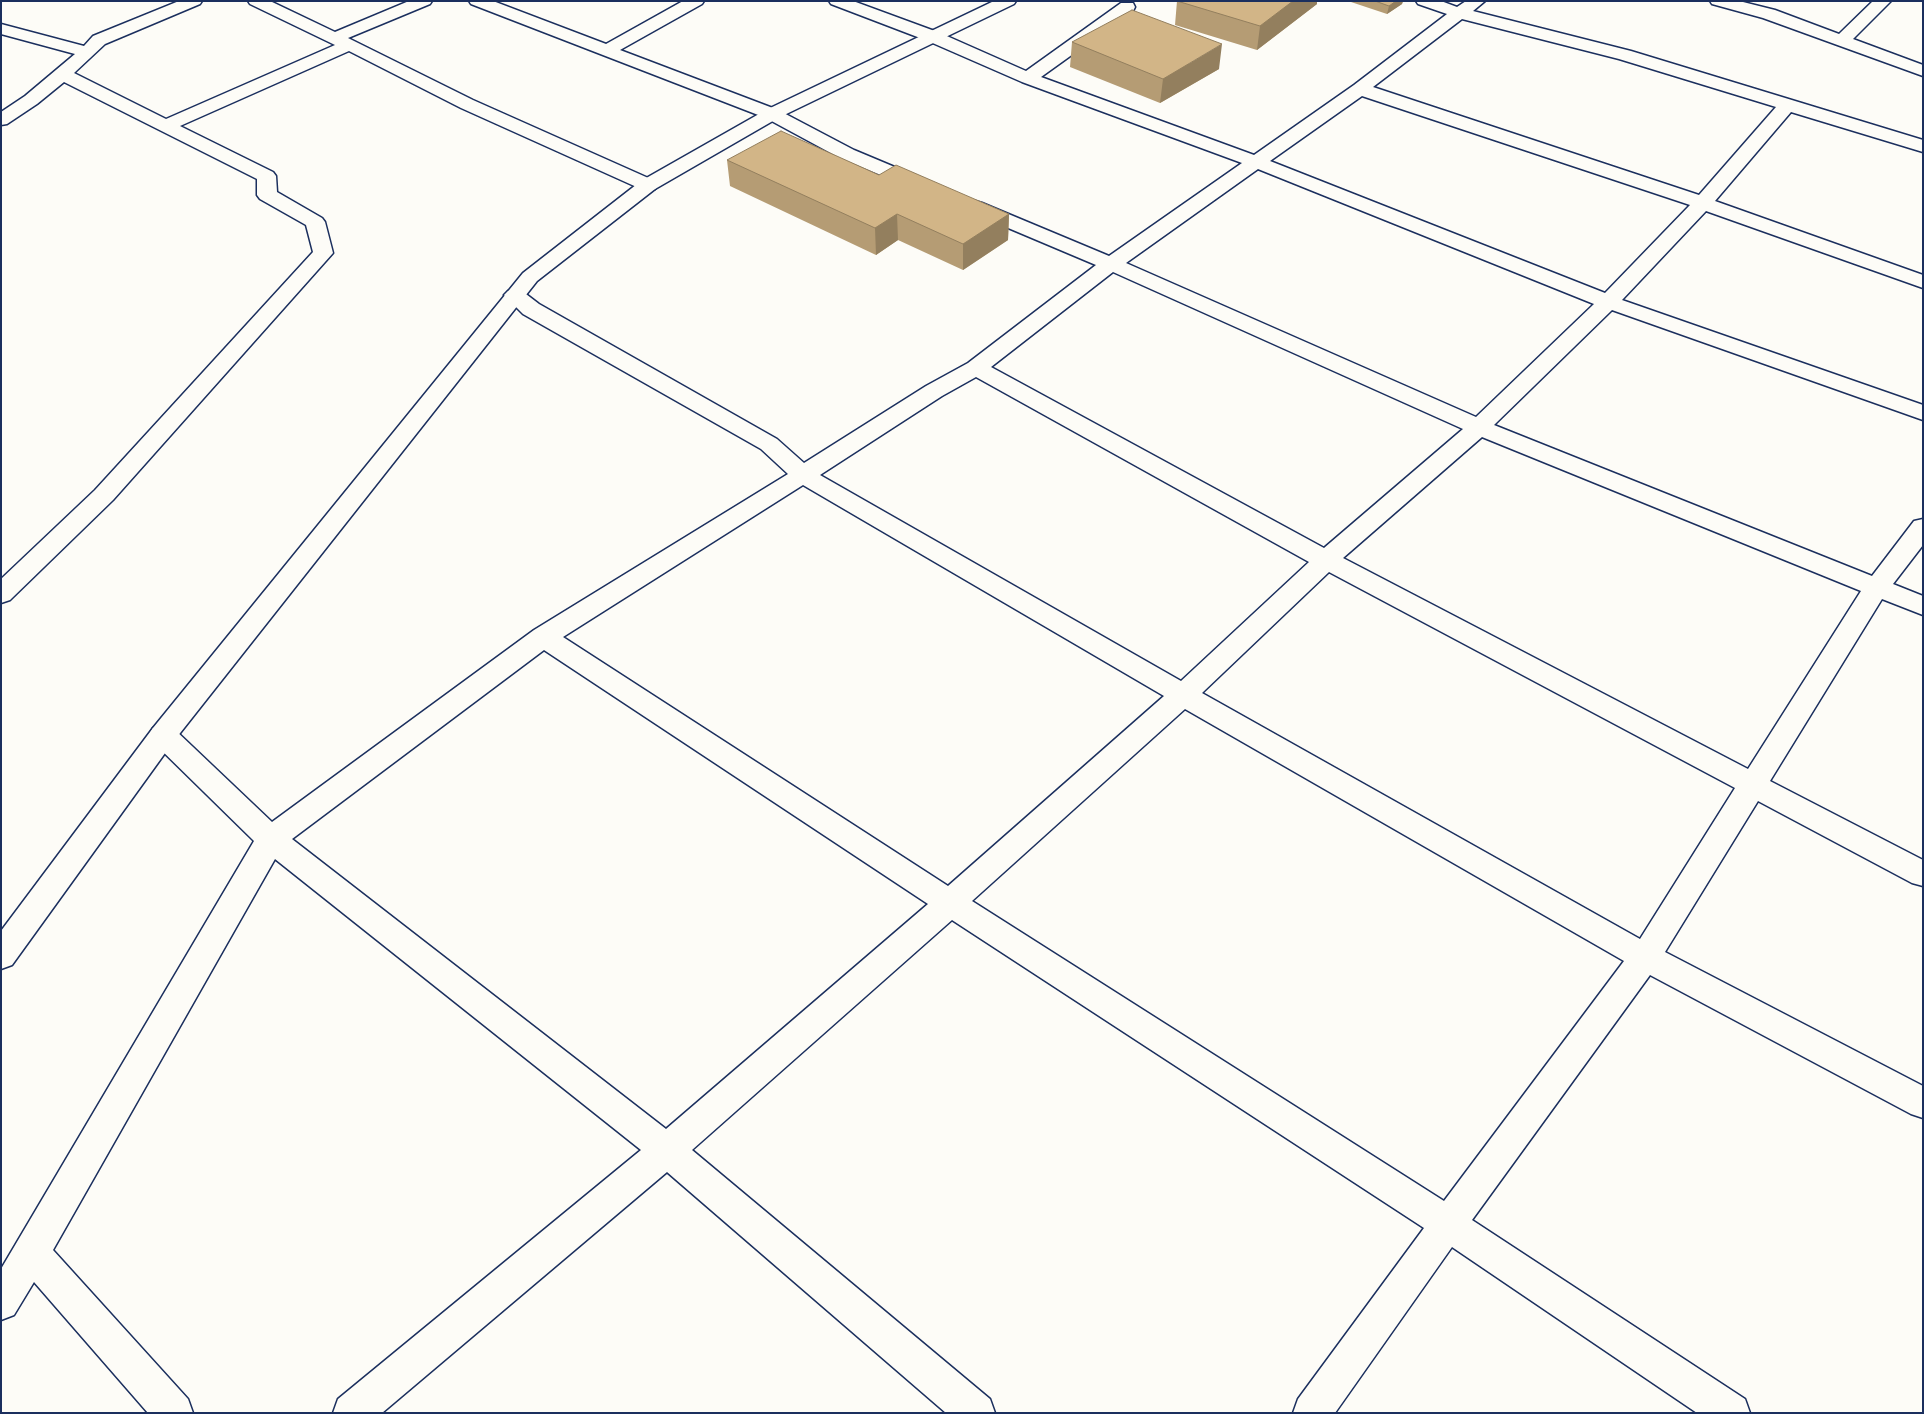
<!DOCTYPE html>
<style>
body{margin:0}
#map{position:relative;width:1924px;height:1414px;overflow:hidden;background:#fdfcf7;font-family:"Comic Neue",sans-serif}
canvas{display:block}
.frame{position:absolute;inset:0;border:2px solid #1b2f5e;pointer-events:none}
</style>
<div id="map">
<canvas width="1924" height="1414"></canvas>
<div class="frame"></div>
</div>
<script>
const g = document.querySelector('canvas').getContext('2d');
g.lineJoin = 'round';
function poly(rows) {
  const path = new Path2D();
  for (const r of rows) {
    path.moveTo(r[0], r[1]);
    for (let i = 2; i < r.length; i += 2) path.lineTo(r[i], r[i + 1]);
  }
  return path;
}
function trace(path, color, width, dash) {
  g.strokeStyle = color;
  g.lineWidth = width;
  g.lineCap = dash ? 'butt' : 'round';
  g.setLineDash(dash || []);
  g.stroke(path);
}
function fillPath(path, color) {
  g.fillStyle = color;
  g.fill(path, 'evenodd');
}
const minor = poly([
 [179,1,202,1,200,4,105,44,74,73,166,119,335,45,250,4,248,1,270,1,335,32,409,1,432,1,430,4,348,38,473,100,655,181,658,185,655,189,648,191,641,189,461,108,349,51,180,126,273,172,276,176,277,192,322,218,325,222,333,253,113,500,10,600,1,603,1,579,95,490,313,252,306,225,260,199,257,195,257,179,64,82,37,104,7,124,1,125,1,112,25,96,75,54,1,34,1,24,84,46,93,36,179,1],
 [469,1,493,1,606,44,683,1,704,1,702,4,620,50,778,110,854,150,928,181,931,185,928,189,921,191,914,189,840,158,766,118,471,4,469,1],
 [829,1,853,1,940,33,1026,71,1121,3,1133,3,1135,7,1133,11,1041,77,1254,155,1354,85,1447,14,1418,4,1416,1,1441,1,1457,7,1466,1,1485,1,1473,11,1631,51,1923,140,1923,152,1791,112,1715,201,1923,275,1923,288,1706,211,1622,300,1923,405,1923,420,1612,310,1494,425,1872,576,1914,521,1923,519,1923,545,1893,584,1923,596,1923,615,1882,599,1770,781,1923,860,1923,886,1912,883,1758,801,1665,952,1923,1086,1923,1118,1911,1114,1650,975,1472,1220,1745,1399,1750,1413,1697,1413,1452,1247,1335,1413,1293,1413,1298,1399,1424,1228,952,920,692,1150,990,1399,995,1413,946,1413,667,1172,382,1413,333,1413,338,1399,641,1150,275,859,53,1250,188,1399,193,1413,148,1413,34,1282,14,1315,1,1320,1,1269,254,841,153,742,149,735,153,728,163,725,173,728,272,822,534,630,788,474,761,449,523,314,504,295,508,291,515,289,522,291,539,304,777,439,804,463,926,386,968,363,1096,265,968,211,965,207,968,203,975,201,982,203,1109,256,1242,163,1022,82,928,41,831,4,829,1],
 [1462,19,1619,59,1776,107,1699,195,1373,87,1462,19],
 [1362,96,1690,205,1605,293,1270,161,1362,96],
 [1258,169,1594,304,1476,417,1126,263,1258,169],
 [1113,272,1463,429,1324,548,991,367,1113,272],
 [976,377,1309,562,1181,681,820,475,942,396,976,377],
 [1482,437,1861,591,1748,769,1343,558,1482,437],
 [803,485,1164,696,948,886,563,637,803,485],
 [1329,572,1735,788,1640,939,1202,693,1329,572],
 [544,650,928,904,666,1129,292,839,544,650],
 [1185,709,1624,961,1444,1201,972,901,1185,709],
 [1710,1,1739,1,1775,10,1839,34,1873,1,1891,1,1853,39,1923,65,1923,76,1763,18,1712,4,1710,1]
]);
const major = poly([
 [994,1,1016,1,1014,4,778,118,655,189,537,281,173,742,12,965,1,969,1,931,153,728,523,273,641,181,766,110,994,1]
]);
const wall = poly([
 [1177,1,1317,1,1317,4,1257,50,1175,25],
 [1348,1,1403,1,1402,4,1387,14],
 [1072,42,1219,69,1160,103,1070,67],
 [727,160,879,175,1009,214,1008,240,963,270,898,240,876,255,730,186]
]);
const shadedWall = poly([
 [1293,1,1317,1,1317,4,1257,50,1260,26],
 [1396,1,1403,1,1402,4,1387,14,1389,6],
 [1222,44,1219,69,1160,103,1163,79],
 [897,214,898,240,876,255,875,228],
 [1009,214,1008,240,963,270,963,244]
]);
const building = poly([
 [1177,1,1293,1,1260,26,1177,1],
 [1375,1,1396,1,1389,6,1375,1],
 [1132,10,1222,44,1163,79,1072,42,1132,10],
 [781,131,879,175,896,165,1009,214,963,244,897,214,875,228,727,160,781,131]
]);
trace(minor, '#1b2f5e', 3);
trace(major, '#1b2f5e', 3);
fillPath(minor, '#fdfcf7');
fillPath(major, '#fdfcf7');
fillPath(wall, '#b59c74');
fillPath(shadedWall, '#937f5e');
fillPath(building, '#d2b587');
trace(building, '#937f5e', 1);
</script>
